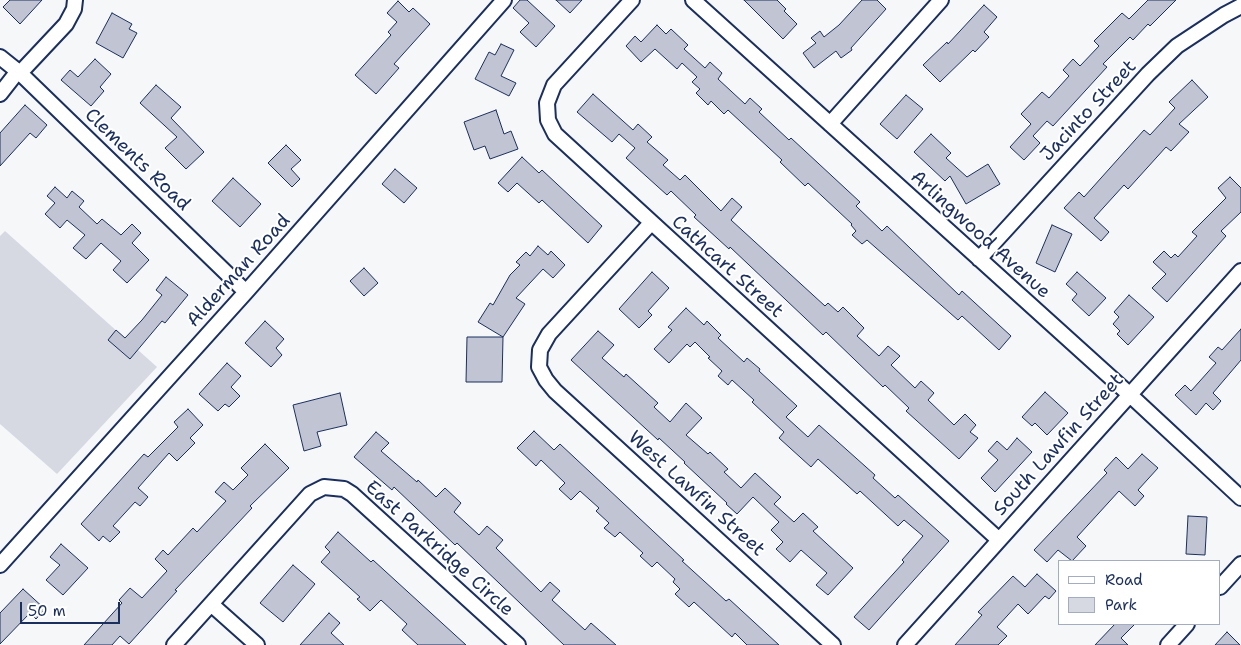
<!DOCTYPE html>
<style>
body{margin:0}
#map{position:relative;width:1241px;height:645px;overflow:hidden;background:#f6f7f9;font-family:"Shantell Sans",sans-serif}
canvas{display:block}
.legend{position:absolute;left:1058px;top:560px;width:162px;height:65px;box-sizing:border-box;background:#fff;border:1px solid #a4acbf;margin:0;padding:6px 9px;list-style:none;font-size:15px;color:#1b2f5e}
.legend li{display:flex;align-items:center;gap:10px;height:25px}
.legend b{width:25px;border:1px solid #a4acbf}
.scale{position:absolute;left:20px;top:602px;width:100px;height:22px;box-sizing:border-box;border:2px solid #1b2f5e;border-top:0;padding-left:6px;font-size:15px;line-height:18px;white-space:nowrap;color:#1b2f5e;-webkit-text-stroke:4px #fff;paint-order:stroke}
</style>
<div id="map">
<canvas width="1241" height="645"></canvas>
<ul class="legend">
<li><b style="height:6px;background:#fff"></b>Road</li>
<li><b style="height:14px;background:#d6d9e2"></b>Park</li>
</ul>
<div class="scale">50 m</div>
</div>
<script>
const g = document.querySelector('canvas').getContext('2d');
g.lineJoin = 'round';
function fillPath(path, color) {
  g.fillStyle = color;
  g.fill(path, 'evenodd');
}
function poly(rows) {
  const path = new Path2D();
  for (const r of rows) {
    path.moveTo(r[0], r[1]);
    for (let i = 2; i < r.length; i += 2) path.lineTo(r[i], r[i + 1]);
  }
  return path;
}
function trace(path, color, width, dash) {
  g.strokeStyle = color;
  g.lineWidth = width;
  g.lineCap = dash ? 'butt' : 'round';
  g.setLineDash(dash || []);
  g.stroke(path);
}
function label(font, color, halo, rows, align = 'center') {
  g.font = font + ' "Shantell Sans",sans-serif';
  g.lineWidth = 4;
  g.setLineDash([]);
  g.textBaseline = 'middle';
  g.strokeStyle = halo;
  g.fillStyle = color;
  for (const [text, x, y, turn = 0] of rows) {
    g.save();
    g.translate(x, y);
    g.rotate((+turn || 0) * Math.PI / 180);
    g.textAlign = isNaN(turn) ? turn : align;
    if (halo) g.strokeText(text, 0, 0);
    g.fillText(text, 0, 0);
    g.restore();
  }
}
const green = poly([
 [5,231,157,367,57,474,0,424,0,236]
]);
const building = poly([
 [10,0,42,0,20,24,3,7,10,0],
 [520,0,527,0,555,26,536,47,520,32,529,23,513,8,520,0],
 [556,0,582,0,570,13,556,0],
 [744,0,777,0,786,9,784,11,797,24,783,39,744,0],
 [862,0,877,0,886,9,851,48,852,50,841,58,836,51,814,68,803,53,816,43,811,38,820,31,824,37,839,25,862,0],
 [1148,0,1176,0,1150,26,1148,24,1133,40,1130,37,1103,64,1107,67,1053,126,1047,121,1033,136,1040,143,1024,160,1010,147,1031,124,1021,114,1042,92,1049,98,1069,76,1063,70,1073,59,1080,66,1099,46,1094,41,1122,13,1129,19,1148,0],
 [398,1,409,12,413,8,430,24,394,64,399,68,376,94,355,75,391,35,388,32,397,22,387,13,398,1],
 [984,5,997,17,984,32,989,37,975,52,973,50,940,82,923,65,947,42,948,44,984,5],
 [112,13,132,24,129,29,137,33,123,58,96,43,112,13],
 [657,25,666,34,671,29,688,45,684,49,705,68,710,62,722,73,718,79,745,104,750,98,762,109,759,112,789,140,791,138,860,202,856,206,882,231,887,226,959,295,962,291,1011,336,999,350,962,316,958,320,867,240,862,244,852,235,856,231,851,225,852,224,808,183,805,186,780,162,782,160,728,110,724,114,711,101,708,105,696,93,700,89,692,82,697,77,682,63,677,69,655,49,641,62,626,46,635,36,641,42,657,25],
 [501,44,514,50,501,76,516,83,509,96,475,79,489,52,495,55,501,44],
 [95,59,111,74,100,87,104,91,91,106,61,80,70,70,78,77,95,59],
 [1192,80,1208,97,1179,124,1189,132,1171,151,1166,147,1128,189,1124,185,1094,218,1109,232,1101,241,1064,208,1079,192,1084,197,1144,130,1150,135,1175,108,1169,102,1192,80],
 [156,85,181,107,171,118,204,152,186,169,165,148,177,137,140,103,156,85],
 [593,94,633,130,638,124,652,137,647,142,668,160,663,165,680,180,685,175,721,211,732,198,742,207,731,220,825,306,828,303,838,312,843,307,864,328,857,336,879,356,888,346,900,356,891,365,915,388,921,381,934,393,928,400,954,425,965,414,976,425,970,432,978,438,959,459,906,411,909,408,885,385,883,387,826,332,823,335,730,247,729,249,694,217,696,215,671,191,667,195,626,158,635,148,619,134,612,142,577,112,593,94],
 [906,95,923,109,897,139,880,124,906,95],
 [25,105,47,125,36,138,30,133,0,166,0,133,25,105],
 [496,110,504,134,511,131,518,149,490,159,485,146,474,150,464,122,496,110],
 [931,134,951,153,946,158,967,177,988,164,1000,184,966,204,950,176,945,181,914,152,931,134],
 [286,145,301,160,291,169,300,179,292,187,268,163,286,145],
 [522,157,539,173,542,170,602,226,588,243,542,200,539,203,517,183,508,192,498,183,522,157],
 [395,169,417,188,404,203,382,184,395,169],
 [1230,177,1241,188,1241,212,1221,231,1226,236,1167,302,1152,288,1166,274,1153,262,1164,251,1171,258,1175,254,1178,257,1197,236,1192,232,1226,198,1218,188,1230,177],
 [233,178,261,204,240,227,212,201,233,178],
 [55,187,67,198,72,191,84,201,79,207,97,224,102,219,121,235,132,224,141,233,132,243,149,260,127,283,113,270,121,261,101,243,86,259,73,248,85,235,67,220,60,228,45,214,55,203,47,196,55,187],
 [1052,225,1072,234,1055,272,1036,263,1052,225],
 [538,246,548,255,551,251,565,265,553,278,543,269,516,298,525,304,503,337,502,382,466,382,467,337,503,337,478,322,490,303,493,305,510,275,520,265,516,262,526,252,530,256,538,246],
 [364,268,378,283,364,296,350,281,364,268],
 [652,272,669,288,648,311,652,315,639,328,619,309,652,272],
 [1077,272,1106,298,1089,316,1072,300,1077,294,1066,284,1077,272],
 [166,277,188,295,165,323,162,321,130,359,108,340,116,330,125,338,142,320,162,295,156,290,166,277],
 [1129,295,1154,317,1128,345,1117,334,1120,331,1113,324,1119,317,1114,312,1129,295],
 [686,308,704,325,707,321,721,335,718,338,744,362,747,358,760,369,759,371,797,406,786,417,808,437,819,425,875,475,873,478,895,498,898,495,949,541,869,630,854,617,904,562,902,560,923,536,904,520,898,526,860,491,857,494,818,459,811,467,779,438,784,432,752,402,754,400,732,380,728,385,718,376,722,371,708,358,710,357,695,342,690,347,687,344,669,363,654,349,672,330,668,327,686,308],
 [265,321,284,339,276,348,282,355,271,367,245,343,265,321],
 [1241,329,1241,360,1213,393,1221,401,1213,410,1206,403,1196,415,1175,395,1185,385,1191,391,1216,363,1209,357,1218,347,1222,350,1241,329],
 [598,331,614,345,602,358,624,377,626,374,658,403,654,407,670,422,686,403,702,418,686,435,708,454,710,452,728,469,724,472,741,488,755,473,781,497,774,504,794,522,803,513,818,527,813,531,853,568,828,595,816,585,827,573,801,550,790,562,776,549,783,542,771,530,779,522,753,497,737,514,726,504,727,503,684,463,685,462,659,438,658,440,571,360,598,331],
 [227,363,241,376,231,387,240,396,229,407,225,404,218,411,199,394,227,363],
 [1045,392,1068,413,1047,435,1035,423,1032,426,1022,417,1045,392],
 [340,393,347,425,317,432,321,446,304,451,293,405,340,393],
 [188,409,203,425,190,438,195,443,177,461,169,453,138,488,148,497,140,506,135,502,113,526,120,532,110,542,103,536,99,541,81,524,144,454,148,457,178,427,174,422,188,409],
 [534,431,554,450,560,444,684,560,682,561,726,601,729,599,779,645,747,645,735,633,732,637,694,602,689,607,675,594,680,589,673,582,675,579,657,562,652,567,640,556,643,553,620,532,615,537,604,528,609,523,596,511,599,508,580,491,571,500,559,489,565,483,541,460,536,466,517,448,534,431],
 [376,432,389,443,381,451,417,482,418,480,436,497,445,488,461,503,454,512,479,535,487,526,503,540,496,548,541,592,550,582,560,591,552,600,585,630,591,623,616,645,564,645,457,543,455,545,394,487,392,490,354,457,376,432],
 [1017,438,1032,452,995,492,981,478,998,460,988,451,997,441,1007,450,1017,438],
 [265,444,289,468,250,506,252,508,175,590,177,591,129,644,120,636,112,645,84,645,122,603,119,600,130,588,142,598,167,571,155,559,163,550,168,555,193,528,197,532,226,501,215,492,224,482,233,490,248,475,241,468,265,444],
 [1142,454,1158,468,1138,490,1144,496,1135,506,1119,491,1077,537,1086,546,1072,561,1058,550,1047,562,1034,550,1107,473,1104,470,1116,457,1128,469,1142,454],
 [1188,516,1207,517,1205,555,1186,554,1188,516],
 [338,532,371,562,373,560,466,645,418,645,402,630,407,624,381,600,370,611,357,599,360,597,321,562,330,552,325,547,338,532],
 [61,544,88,568,63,595,46,580,60,565,50,557,61,544],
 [293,565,315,584,283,622,260,603,293,565],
 [1037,574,1056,591,1049,599,1045,596,1028,614,1018,604,997,627,1007,636,998,645,955,645,982,615,978,612,1013,576,1025,587,1037,574],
 [23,589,45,609,36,619,30,613,0,644,0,613,23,589],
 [329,613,340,623,331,633,344,645,300,645,329,613],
 [1115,624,1135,624,1121,638,1128,645,1095,645,1115,624],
 [1227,632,1240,645,1215,645,1227,632]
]);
const minor = poly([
 [632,0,554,85,547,103,548,120,555,134,999,540],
 [693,0,1129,394,1241,498],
 [0,57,20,73,246,292],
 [20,73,66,24,74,9,75,0],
 [0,94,18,71],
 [830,124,941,0],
 [651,223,549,334,540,350,539,367,546,380,555,391,833,645],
 [979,259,1148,74,1177,46,1224,15,1241,6],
 [0,565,246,292,504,0],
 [1220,587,1241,564],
 [211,604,257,645],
 [174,645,310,494,324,487,344,489,352,494,518,645],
 [905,645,1241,271],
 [1168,645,1187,624]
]);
const streetNames = [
 ["Jacinto Street",1089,111,-47],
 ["Clements Road",137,160,44],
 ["Arlingwood Avenue",980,235,42],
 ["Cathcart Street",727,267,42],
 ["Alderman Road",239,271,-48],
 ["South Lawfin Street",1059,445,-48],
 ["West Lawfin Street",696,494,42],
 ["East Parkridge Circle",439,549,42]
];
fillPath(green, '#d6d9e2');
fillPath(building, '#c0c4d3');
trace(building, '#1b2f5e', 1);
trace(minor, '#1b2f5e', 18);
trace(minor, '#fff', 14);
label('19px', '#1b2f5e', '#fff', streetNames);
</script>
